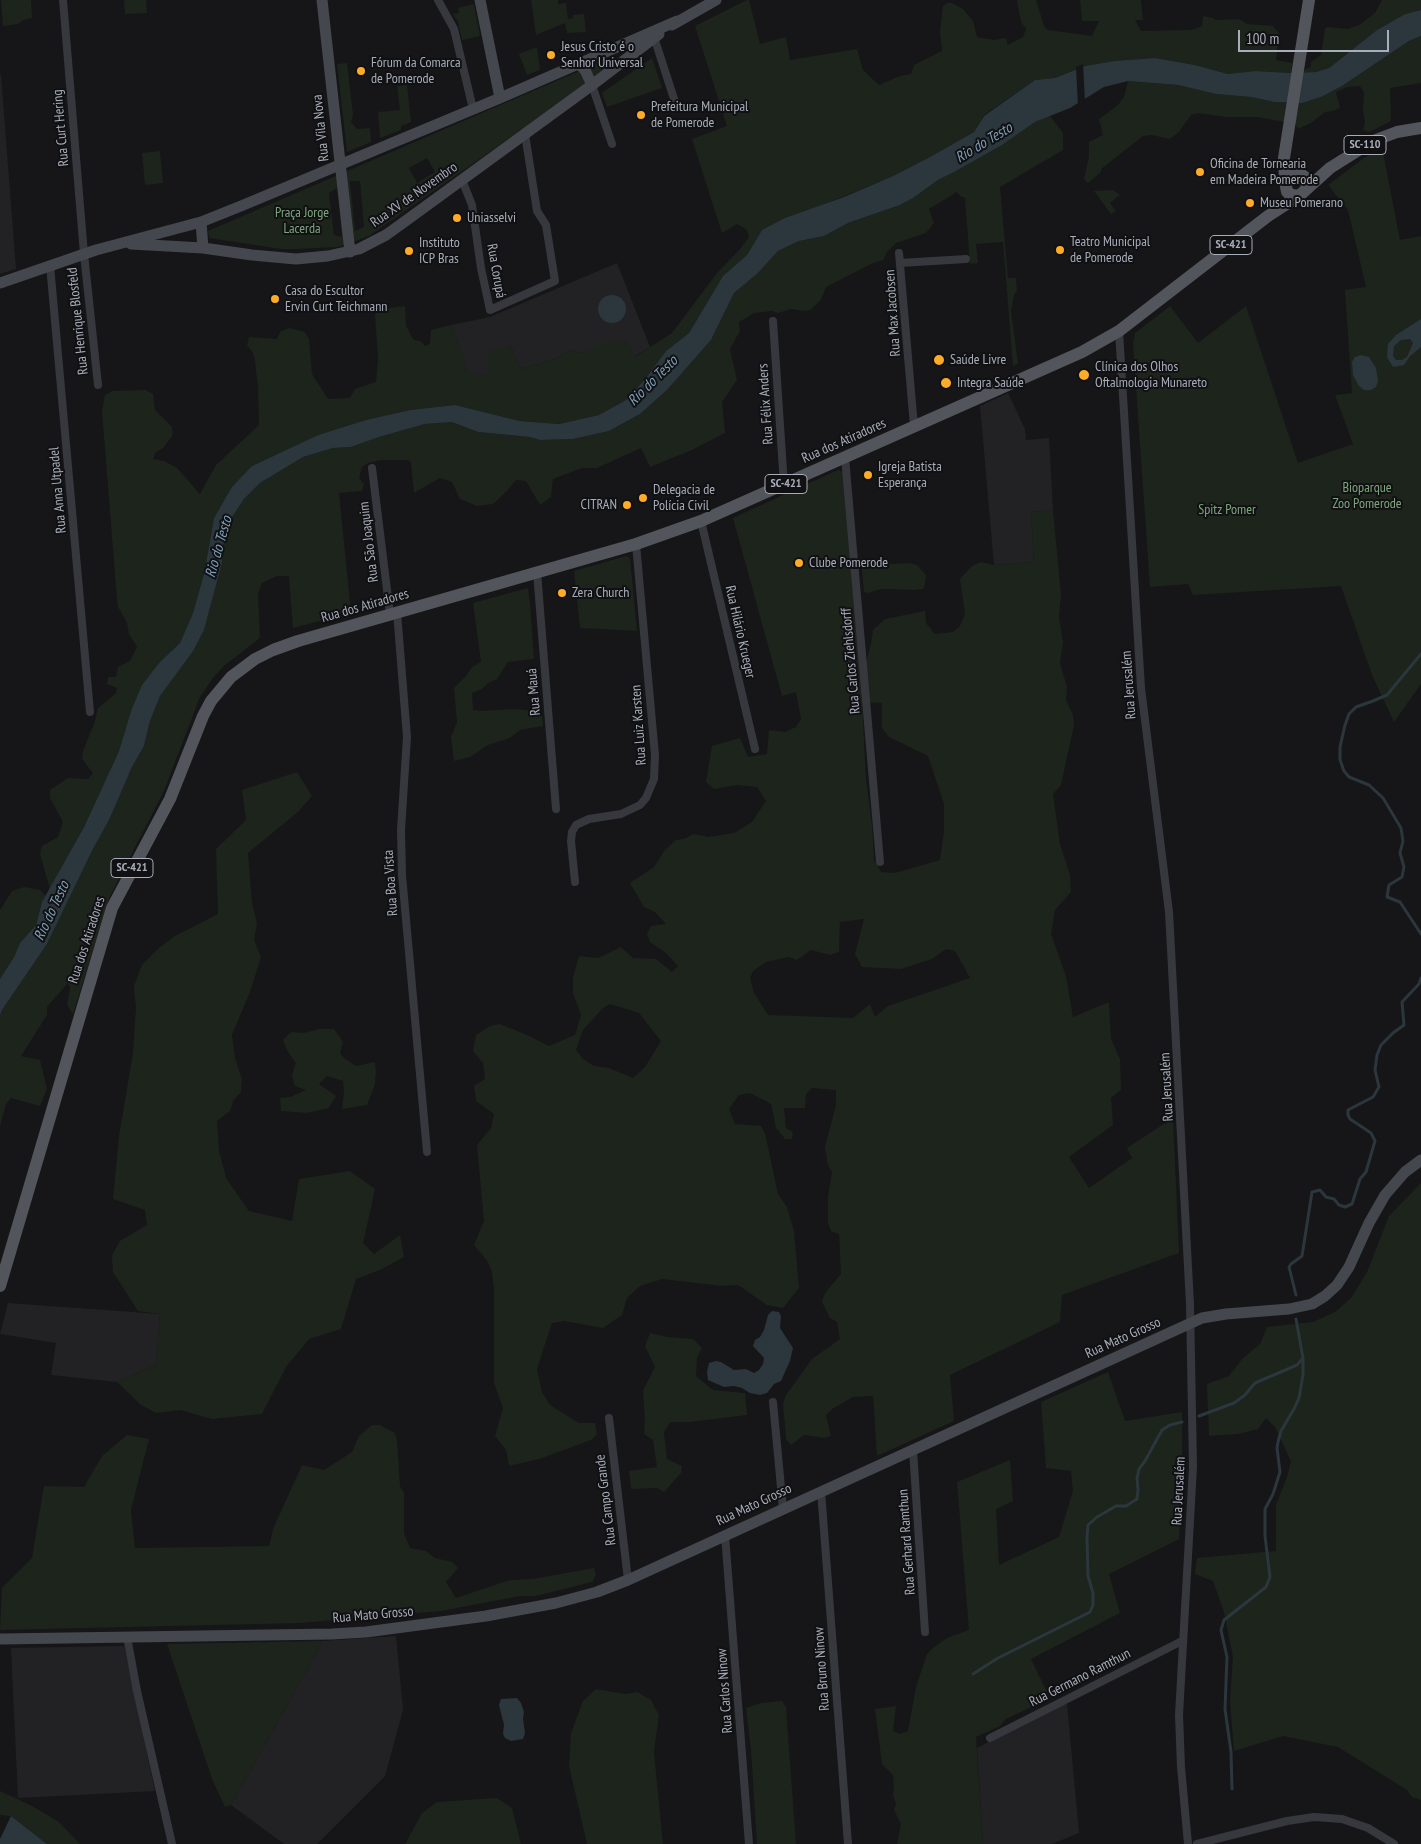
<!DOCTYPE html>
<meta charset="utf-8">
<style>
body{margin:0}
#map{position:relative;width:1421px;height:1844px;overflow:hidden;background:#161618;font-family:"PT Sans Narrow",sans-serif}
canvas{display:block}
.scale{position:absolute;left:1238px;top:30px;width:151px;height:22px;box-sizing:border-box;border:2px solid #a7adb9;border-top:0;padding-left:6px;font-size:15px;line-height:18px;white-space:nowrap;color:#a7adb9;-webkit-text-stroke:4px #111113;paint-order:stroke}
</style>
<div id="map">
<canvas width="1421" height="1844"></canvas>
<div class="scale">100 m</div>
</div>
<script>
const g = document.querySelector('canvas').getContext('2d');
g.lineJoin = 'round';
function fillPath(path, color) {
  g.fillStyle = color;
  g.fill(path, 'evenodd');
}
function poly(rows) {
  const path = new Path2D();
  for (const r of rows) {
    if (r.length === 3) {
      path.moveTo(r[0] + r[2], r[1]);
      path.arc(r[0], r[1], r[2], 0, 2 * Math.PI);
      continue;
    }
    path.moveTo(r[0], r[1]);
    for (let i = 2; i < r.length; i += 2) path.lineTo(r[i], r[i + 1]);
  }
  return path;
}
function trace(path, color, width, dash) {
  g.strokeStyle = color;
  g.lineWidth = width;
  g.lineCap = dash ? 'butt' : 'round';
  g.setLineDash(dash || []);
  g.stroke(path);
}
function label(font, color, halo, rows, align = 'center') {
  g.font = font + ' "PT Sans Narrow",sans-serif';
  g.lineWidth = 4;
  g.setLineDash([]);
  g.textBaseline = 'middle';
  g.strokeStyle = halo;
  g.fillStyle = color;
  for (const [text, x, y, turn = 0] of rows) {
    g.save();
    g.translate(x, y);
    g.rotate((+turn || 0) * Math.PI / 180);
    g.textAlign = isNaN(turn) ? turn : align;
    if (halo) g.strokeText(text, 0, 0);
    g.fillText(text, 0, 0);
    g.restore();
  }
}
const built = poly([
 [0,75,1,75,16,269,0,274],
 [617,263,650,347,634,357,625,341,579,353,569,350,558,358,521,369,510,345,492,372,480,377,469,374,451,325,490,317],
 [1008,393,1025,429,1026,440,1049,438,1053,510,1031,512,1034,562,994,565,980,406],
 [8,1303,160,1314,156,1365,117,1382,51,1375,56,1343,0,1334],
 [396,1636,403,1710,385,1776,317,1844,284,1844,231,1805,323,1641],
 [124,1646,155,1791,18,1798,11,1648],
 [1067,1703,1079,1833,1052,1844,983,1844,977,1748]
]);
const green = poly([
 [1,0,31,0,32,18,23,20,18,24,3,26],
 [124,0,146,0,147,13,125,14],
 [531,0,558,0,558,4,566,3,568,19,573,18,573,15,584,14,586,32,567,33,565,23,536,35],
 [747,0,749,0,760,44,786,37,790,60,857,49,863,70,879,85,900,76,911,74,914,65,942,51,940,31,943,6,947,3,952,3,963,9,973,21,977,37,994,40,1006,38,1008,45,1023,37,1026,29,1021,22,1017,0,1036,0,1044,26,1048,30,1092,36,1099,21,1082,21,1080,0,1141,0,1143,20,1135,20,1141,31,1191,30,1202,26,1203,16,1213,18,1216,20,1239,19,1247,24,1273,26,1279,33,1276,60,1292,63,1291,73,1255,71,1228,74,1195,65,1155,58,1114,61,1085,66,1055,78,1035,80,984,115,974,132,930,157,893,176,762,230,747,255,723,276,689,333,666,351,646,378,626,400,599,415,559,424,520,421,455,405,410,410,366,420,318,435,252,466,214,518,204,574,193,613,180,643,160,662,131,711,119,751,84,827,50,889,40,854,42,846,58,837,63,822,50,798,50,790,68,778,88,779,93,773,82,759,83,751,94,724,98,708,116,693,117,688,107,684,108,677,116,677,118,667,130,661,137,647,129,634,127,623,118,607,117,599,102,411,105,395,113,391,145,390,153,394,155,410,172,427,173,435,163,448,156,452,153,459,164,461,177,468,200,494,216,465,259,425,258,387,255,361,253,353,247,345,249,337,277,339,281,331,289,328,305,332,309,339,312,374,328,399,350,398,355,389,376,382,378,358,375,315,380,302,386,301,389,308,405,306,406,325,410,334,414,340,420,341,425,346,430,344,431,330,451,325,469,373,480,377,491,372,487,352,510,345,521,369,558,358,569,350,579,353,603,344,625,341,635,357,672,333,717,273,740,249,749,237,746,229,737,224,722,233,692,139,727,126,695,26],
 [1382,0,1421,0,1421,10,1405,14,1377,30,1329,68,1316,72,1295,73,1311,67,1311,62,1321,55,1325,28,1328,27,1348,29,1359,25,1375,13],
 [474,4,480,36,462,40,458,22,453,14,459,13,458,8],
 [1421,36,1421,83,1390,88,1391,121,1369,132,1363,130,1365,122,1363,112,1364,93,1360,86,1347,87,1336,92,1340,108,1333,111,1325,112,1311,123,1298,129,1295,124,1257,117,1225,117,1198,113,1191,115,1179,132,1170,139,1152,135,1143,136,1101,169,1101,172,1088,183,1084,179,1089,157,1089,142,1103,135,1099,119,1117,106,1124,97,1128,81,1178,85,1216,94,1251,97,1274,102,1302,103,1321,97,1342,86,1409,41],
 [537,47,540,70,527,75,519,54],
 [652,58,662,88,607,107,602,93],
 [605,60,607,66,570,95,524,128,369,236,338,247,296,249,281,249,209,238,208,231],
 [427,158,435,172,417,183,409,168],
 [350,181,360,181,364,227,355,231],
 [337,188,342,237,334,235,329,193],
 [347,63,353,115,351,122,357,129,370,128,371,142,347,152,337,64],
 [407,85,411,122,401,126,401,130,380,138,378,112,400,110,397,86],
 [1050,116,1063,133,1063,150,1000,187,1008,278,1016,278,1017,291,1014,295,1011,311,1018,364,1013,366,1003,242,976,244,978,263,970,264,965,198,960,196,957,192,929,209,934,223,926,233,896,243,887,252,883,260,871,264,826,287,821,300,810,310,804,311,791,309,778,313,772,311,754,313,739,322,740,331,730,349,737,380,722,402,725,433,692,450,650,467,641,448,597,468,582,468,553,479,551,497,540,505,526,481,516,480,507,491,493,504,477,506,460,499,452,482,440,478,414,493,411,463,409,460,381,460,368,463,362,467,359,478,364,484,362,491,339,493,351,613,293,628,289,576,277,576,262,583,258,594,260,638,225,665,213,678,200,697,164,791,110,896,73,1014,67,1005,70,988,68,983,47,1007,47,1015,21,1056,40,1060,47,1089,40,1106,11,1098,6,1104,0,1126,0,1015,2,1010,47,944,92,851,110,818,132,767,144,746,150,721,160,696,204,630,222,563,223,546,230,520,244,499,260,483,303,457,333,448,351,447,379,437,425,424,452,422,478,432,530,437,540,440,573,439,609,431,640,414,667,390,711,340,734,293,758,273,778,251,799,241,824,236,848,223,900,205,913,198,938,180,956,171,1002,145,1035,122],
 [1382,147,1400,240,1421,236,1421,684,1394,722,1372,675,1341,586,1193,595,1188,584,1150,587,1133,344,1135,333,1170,306,1198,343,1246,306,1298,463,1353,444,1335,395,1352,393,1345,290,1366,287,1348,210,1328,185,1364,158],
 [160,151,163,183,145,185,142,153],
 [1113,190,1120,195,1110,203,1116,211,1111,214,1094,191],
 [838,470,843,472,864,670,871,644,873,630,885,619,925,611,926,623,935,634,953,632,960,626,965,614,960,579,972,566,981,562,994,565,1034,562,1031,512,1053,510,1061,594,1059,618,1063,642,1060,663,1067,687,1066,700,1073,715,1074,725,1061,785,1053,794,1060,844,1070,875,1071,892,1055,910,1051,934,1066,976,1073,1017,1109,1002,1111,1039,1120,1059,1121,1090,1111,1098,1113,1125,1069,1157,1089,1188,1132,1158,1127,1148,1173,1118,1179,1253,1062,1295,1060,1322,950,1375,954,1421,877,1456,873,1396,853,1397,832,1409,826,1415,831,1436,825,1438,804,1435,791,1445,786,1439,783,1404,786,1395,812,1359,840,1339,837,1322,830,1318,822,1302,825,1293,841,1274,839,1234,831,1231,828,1223,828,1197,832,1172,828,1165,825,1147,836,1105,836,1090,812,1088,806,1094,805,1108,784,1108,786,1128,793,1132,792,1139,785,1139,776,1128,771,1104,750,1093,739,1095,729,1109,735,1124,761,1126,765,1133,778,1194,787,1207,794,1231,799,1288,783,1308,767,1305,738,1285,722,1286,662,1279,640,1286,627,1298,622,1315,603,1328,564,1321,552,1323,537,1369,542,1392,550,1405,579,1423,595,1423,597,1434,591,1440,539,1459,509,1466,506,1450,495,1436,503,1408,494,1383,494,1291,492,1272,488,1262,474,1245,484,1221,477,1145,491,1128,494,1114,476,1101,474,1086,485,1079,483,1063,473,1051,476,1035,490,1026,500,1024,527,1035,549,1046,575,1035,581,1015,573,993,573,977,579,956,598,958,621,947,633,958,656,959,672,972,678,966,666,953,650,942,647,934,651,926,666,924,655,912,644,907,630,883,654,867,665,850,676,840,684,839,694,834,708,837,734,833,752,822,766,801,757,787,737,785,714,789,706,782,712,746,740,738,748,757,767,754,769,730,785,732,796,727,801,719,796,692,782,696,733,518],
 [862,702,882,703,882,728,889,737,928,756,944,804,944,831,940,860,895,873,881,872,874,860,872,825,866,779],
 [864,919,855,954,862,967,901,969,932,959,946,949,955,951,970,978,888,1006,875,1017,870,1004,853,1018,768,1015,754,993,750,978,753,971,766,962,789,957,797,960,811,950,830,955,839,952,840,922],
 [610,1004,639,1013,661,1041,645,1067,633,1078,609,1068,594,1066,583,1059,576,1050,583,1030,603,1008],
 [626,556,630,558,637,631,580,628,574,571],
 [861,558,892,564,910,563,917,565,926,575,925,584,923,589,914,590,885,589,877,590,869,593,864,592],
 [528,588,530,603,534,659,508,662,497,679,488,683,482,689,472,693,473,710,482,711,512,709,537,711,542,714,543,726,520,730,510,738,488,745,470,757,454,761,451,737,457,722,454,688,466,676,472,667,481,662,473,603],
 [297,772,312,796,298,812,248,853,252,903,257,923,254,940,261,957,250,992,232,1035,235,1058,242,1079,241,1092,233,1101,230,1111,217,1121,219,1150,226,1178,249,1211,292,1221,299,1179,350,1171,375,1189,363,1243,374,1254,400,1235,404,1257,380,1270,356,1279,341,1329,309,1339,286,1367,262,1414,212,1419,180,1410,156,1413,141,1405,117,1382,156,1365,160,1314,138,1311,113,1272,112,1255,120,1241,147,1225,145,1210,113,1199,119,1136,133,1053,136,1008,134,986,142,965,160,947,175,936,218,914,216,849,246,820,242,790],
 [24,887,40,890,46,896,42,902,36,925,20,943,14,957,0,979,0,910,12,891],
 [319,1029,334,1029,343,1042,340,1053,344,1058,356,1066,375,1062,376,1072,375,1084,367,1105,342,1109,344,1093,343,1081,327,1076,319,1084,336,1096,329,1108,307,1113,281,1111,280,1098,290,1097,306,1090,295,1086,292,1075,296,1063,288,1052,283,1040,291,1032,304,1033],
 [1421,1183,1421,1800,1412,1797,1407,1790,1338,1747,1283,1736,1234,1751,1230,1701,1233,1657,1224,1612,1213,1581,1195,1574,1197,1558,1276,1551,1276,1505,1287,1477,1291,1461,1275,1427,1266,1418,1258,1429,1238,1434,1209,1436,1207,1384,1229,1376,1243,1358,1260,1344,1267,1327,1313,1322,1335,1312,1352,1297,1367,1272,1389,1216],
 [650,1333,667,1337,693,1339,702,1348,697,1358,696,1376,713,1390,745,1393,747,1415,690,1422,671,1422,664,1432,667,1459,682,1466,681,1473,664,1492,657,1488,631,1489,629,1471,657,1467,653,1440,644,1434,645,1419,643,1391,655,1367,645,1346],
 [1108,1372,1125,1421,1182,1412,1182,1492,1179,1539,1109,1574,1120,1613,1031,1659,1050,1698,1006,1719,1000,1726,976,1737,983,1844,897,1844,901,1824,894,1810,896,1804,893,1795,894,1789,893,1775,882,1764,875,1709,896,1706,893,1731,900,1734,908,1731,916,1687,927,1654,933,1648,947,1638,969,1630,957,1482,1010,1460,1013,1501,996,1509,999,1565,1059,1537,1073,1491,1071,1471,1046,1468,1041,1402],
 [372,1425,380,1425,395,1433,397,1441,400,1486,404,1493,404,1533,410,1548,426,1551,435,1558,452,1562,458,1568,446,1582,456,1598,510,1580,533,1579,594,1568,596,1575,592,1582,536,1596,520,1596,441,1611,300,1623,0,1630,2,1588,32,1558,44,1486,84,1487,102,1456,127,1435,149,1439,131,1510,135,1548,269,1546,273,1529,302,1465,324,1470,352,1452,359,1436],
 [323,1641,231,1805,225,1807,212,1779,167,1644],
 [596,1689,625,1694,637,1692,651,1700,659,1715,654,1752,663,1844,587,1844,569,1766,571,1733,583,1701],
 [782,1701,786,1707,796,1844,757,1844,751,1750,746,1708,761,1703],
 [0,1791,32,1806,59,1822,80,1844,47,1844,11,1816,0,1815],
 [497,1798,512,1808,521,1844,405,1844,422,1813,437,1802]
]);
const water = poly([
 [1421,10,1421,36,1409,41,1342,86,1321,97,1302,103,1274,102,1251,97,1216,94,1178,85,1128,81,1104,87,1070,108,1035,122,1002,145,956,171,938,180,913,198,900,205,848,223,824,236,799,241,778,251,758,273,734,293,711,340,667,390,640,414,609,431,573,439,540,440,530,437,478,432,452,422,425,424,379,437,351,447,333,448,303,457,260,483,244,499,230,520,223,546,222,563,204,630,193,651,160,696,150,721,144,746,132,767,110,818,92,851,47,944,2,1010,0,1015,0,979,14,957,20,943,36,925,42,902,84,827,119,751,131,711,142,685,160,662,180,643,193,613,204,574,214,518,232,487,252,466,318,435,366,420,410,410,455,405,520,421,559,424,599,415,626,400,646,378,666,351,689,333,723,276,747,255,762,230,785,218,844,197,893,176,930,157,974,132,984,116,1035,80,1055,78,1085,66,1114,61,1155,58,1195,65,1228,74,1255,71,1291,73,1316,72,1329,68,1377,30,1405,14],
 [612,309,14],
 [1421,319,1421,347,1410,356,1404,365,1393,367,1387,357,1388,344,1396,335],
 [1410,339,1413,343,1407,357,1402,360,1396,360,1393,356,1394,346,1401,340],
 [1361,355,1369,357,1376,368,1378,381,1376,387,1371,390,1364,390,1359,386,1353,375,1352,362,1355,357],
 [772,1311,779,1312,781,1316,780,1328,793,1348,790,1361,781,1381,774,1384,767,1393,760,1395,750,1393,742,1388,734,1386,724,1387,708,1380,707,1372,709,1363,716,1361,721,1362,734,1370,746,1369,754,1373,759,1370,763,1364,764,1358,753,1346,755,1340,760,1337,764,1330,768,1315],
 [517,1698,521,1703,524,1712,523,1719,525,1733,523,1739,511,1741,505,1738,503,1734,504,1725,499,1705,501,1699],
 [11,1816,47,1844,0,1844,0,1839]
]);
const pier = poly([
 [1083,64,1085,102,1078,106,1076,67]
]);
const stream = poly([
 [1421,654,1387,695,1373,701,1356,707,1349,714,1345,725,1340,747,1340,760,1344,771,1349,777,1369,785,1383,798,1401,828,1403,841,1400,853,1404,867,1402,877,1389,885,1387,897,1400,902,1421,934],
 [1296,1295,1289,1267,1291,1264,1302,1256,1312,1192,1320,1190,1326,1197,1334,1199,1339,1205,1345,1207,1352,1204,1360,1179,1366,1172,1375,1141,1371,1133,1350,1119,1348,1115,1348,1110,1373,1097,1379,1087,1375,1070,1377,1055,1381,1045,1393,1033,1404,1025,1402,1002,1419,984,1421,978],
 [1199,1416,1234,1403,1245,1395,1255,1383,1297,1365,1303,1358],
 [973,1674,998,1658,1090,1612,1093,1605,1093,1593,1088,1576,1087,1537,1088,1525,1097,1517,1116,1506,1126,1506,1137,1499,1138,1490,1137,1478,1139,1469,1145,1461,1162,1430,1170,1425,1182,1422],
 [1232,1789,1231,1752,1225,1709,1227,1657,1221,1630,1224,1620,1266,1587,1270,1577,1265,1536,1265,1509,1273,1494,1280,1472,1277,1448,1278,1442,1281,1431,1294,1409,1299,1398,1303,1375,1303,1358,1296,1319]
]);
const street = poly([
 [63,0,84,254,98,385],
 [438,0,454,29,473,109],
 [654,37,676,105],
 [592,85,612,144],
 [462,180,472,205,481,268,490,310,555,281,546,225,537,211,525,134],
 [899,253,914,426],
 [900,263,966,259],
 [50,265,90,712],
 [773,321,784,485],
 [1119,331,1141,688,1169,912,1190,1304,1193,1467,1179,1715,1181,1767,1188,1844],
 [845,457,880,862],
 [372,468,390,614],
 [701,521,755,749],
 [537,572,556,809],
 [397,612,407,737,401,830,402,875,427,1152],
 [575,882,571,841,572,832,576,825,589,819,621,814,640,805,646,798,654,779,655,755,636,544],
 [773,1402,783,1509],
 [609,1418,628,1580],
 [913,1450,925,1632],
 [821,1491,848,1844],
 [725,1535,749,1844],
 [127,1637,137,1691,172,1844],
 [990,1738,1182,1641],
 [1197,1844,1287,1821,1314,1817,1342,1819,1368,1828,1394,1844]
]);
const secondary = poly([
 [322,0,350,252],
 [480,0,500,98],
 [672,25,716,0],
 [579,64,585,70,592,85],
 [201,222,203,248],
 [131,244,203,248,252,255,296,259,328,256,359,249,386,235,400,225,592,85,659,34],
 [0,283,96,250,201,222,241,206,500,98,677,21],
 [0,1639,332,1634,366,1632,486,1616,556,1603,597,1592,628,1580,1202,1318,1226,1314,1289,1309,1312,1304,1325,1296,1337,1285,1349,1267,1369,1223,1385,1195,1405,1172,1421,1160]
]);
const primary = poly([
 [1285,181,1284,158,1309,0],
 [1307,188,1305,177,1299,173,1292,173,1285,181,1287,192,1292,195,1299,196,1330,168,1373,141,1397,132,1421,128],
 [0,1286,112,908,170,799,203,716,211,701,231,677,255,659,273,650,298,641,636,544,701,521,1082,352,1119,331,1268,216,1299,196]
]);
const markers = [
 [551,55,5,"#feac28"],
 [361,71,5,"#feac28"],
 [641,115,5,"#feac28"],
 [1200,172,5,"#feac28"],
 [1250,203,5,"#feac28"],
 [457,218,5,"#feac28"],
 [1060,250,5,"#feac28"],
 [409,251,5,"#feac28"],
 [275,299,5,"#feac28"],
 [939,360,6,"#feac28"],
 [1084,375,6,"#feac28"],
 [946,383,6,"#feac28"],
 [868,475,5,"#feac28"],
 [643,498,5,"#feac28"],
 [627,505,5,"#feac28"],
 [799,563,5,"#feac28"],
 [562,593,5,"#feac28"]
];
const shields = [
 [1365,145,42],
 [1231,245,42],
 [786,484,42],
 [132,868,42]
];
const shieldNames = [
 ["SC-110",1365,145],
 ["SC-421",1231,245],
 ["SC-421",786,484],
 ["SC-421",132,868]
];
const poiNames = [
 ["Jesus Cristo é o",561,47],
 ["Senhor Universal",561,63],
 ["Fórum da Comarca",371,63],
 ["de Pomerode",371,79],
 ["Prefeitura Municipal",651,107],
 ["de Pomerode",651,123],
 ["Oficina de Tornearia",1210,164],
 ["em Madeira Pomerode",1210,180],
 ["Museu Pomerano",1260,203],
 ["Uniasselvi",467,218],
 ["Teatro Municipal",1070,242],
 ["de Pomerode",1070,258],
 ["Instituto",419,243],
 ["ICP Bras",419,259],
 ["Casa do Escultor",285,291],
 ["Ervin Curt Teichmann",285,307],
 ["Saúde Livre",950,360],
 ["Clínica dos Olhos",1095,367],
 ["Oftalmologia Munareto",1095,383],
 ["Integra Saúde",957,383],
 ["Igreja Batista",878,467],
 ["Esperança",878,483],
 ["Delegacia de",653,490],
 ["Polícia Civil",653,506],
 ["CITRAN",617,505,"right"],
 ["Clube Pomerode",809,563],
 ["Zera Church",572,593]
];
const streetNames = [
 ["Rua Curt Hering",61,128,-95],
 ["Rua Vila Nova",321,128,-96],
 ["Rua XV de Novembro",414,195,-35],
 ["Rua Corupá",496,271,80],
 ["Rua Max Jacobsen",893,313,-94],
 ["Rua Henrique Blosfeld",78,321,-96],
 ["Rua Félix Anders",766,404,-94],
 ["Rua dos Atiradores",844,441,-24],
 ["Rua Anna Utpadel",58,490,-95],
 ["Rua São Joaquim",369,542,-97],
 ["Rua dos Atiradores",365,606,-16],
 ["Rua Hilário Krueger",740,632,77],
 ["Rua Carlos Ziehlsdorff",851,661,-95],
 ["Rua Jerusalém",1129,685,-94],
 ["Rua Mauá",534,692,-95],
 ["Rua Luiz Karsten",639,725,-94],
 ["Rua Boa Vista",391,883,-94],
 ["Rua dos Atiradores",87,940,-72],
 ["Rua Jerusalém",1167,1087,-93],
 ["Rua Mato Grosso",1123,1338,-24],
 ["Rua Jerusalém",1179,1491,-87],
 ["Rua Campo Grande",606,1500,-97],
 ["Rua Mato Grosso",754,1505,-25],
 ["Rua Gerhard Ramthun",907,1542,-94],
 ["Rua Mato Grosso",373,1615,-5],
 ["Rua Bruno Ninow",822,1669,-94],
 ["Rua Germano Ramthun",1080,1678,-27],
 ["Rua Carlos Ninow",725,1691,-94]
];
const parkNames = [
 ["Praça Jorge",302,213],
 ["Lacerda",302,229],
 ["Bioparque",1367,488],
 ["Zoo Pomerode",1367,504],
 ["Spitz Pomer",1227,510]
];
const waterNames = [
 ["Rio do Testo",984,143,-31],
 ["Rio do Testo",653,381,-45],
 ["Rio do Testo",219,547,-74],
 ["Rio do Testo",52,911,-65]
];
fillPath(built, '#222225');
fillPath(green, '#1c241c');
fillPath(water, '#2b363d');
fillPath(pier, '#161618');
trace(stream, '#2b363d', 3);
trace(street, '#37383d', 8);
trace(secondary, '#45474e', 11);
trace(primary, '#53555d', 12);
for (const [x, y, r, color] of markers) {
  const dot = new Path2D();
  dot.arc(x, y, r, 0, 2 * Math.PI);
  g.fillStyle = color;
  g.fill(dot);
  trace(dot, '#111113', 2);
}
for (const [x, y, w] of shields) {
  const box = new Path2D();
  box.roundRect(x - w / 2, y - 9.5, w, 19, 4);
  g.fillStyle = '#111113';
  g.fill(box);
  trace(box, '#a7adb9', 1);
}
label('bold 12px', '#a7adb9', null, shieldNames);
label('14px', '#a7adb9', '#111113', poiNames, 'left');
label('14px', '#a7adb9', '#111113', streetNames);
label('14px', '#7da57d', '#111113', parkNames);
label('italic 15px', '#7c9eb6', '#111113', waterNames);
</script>
